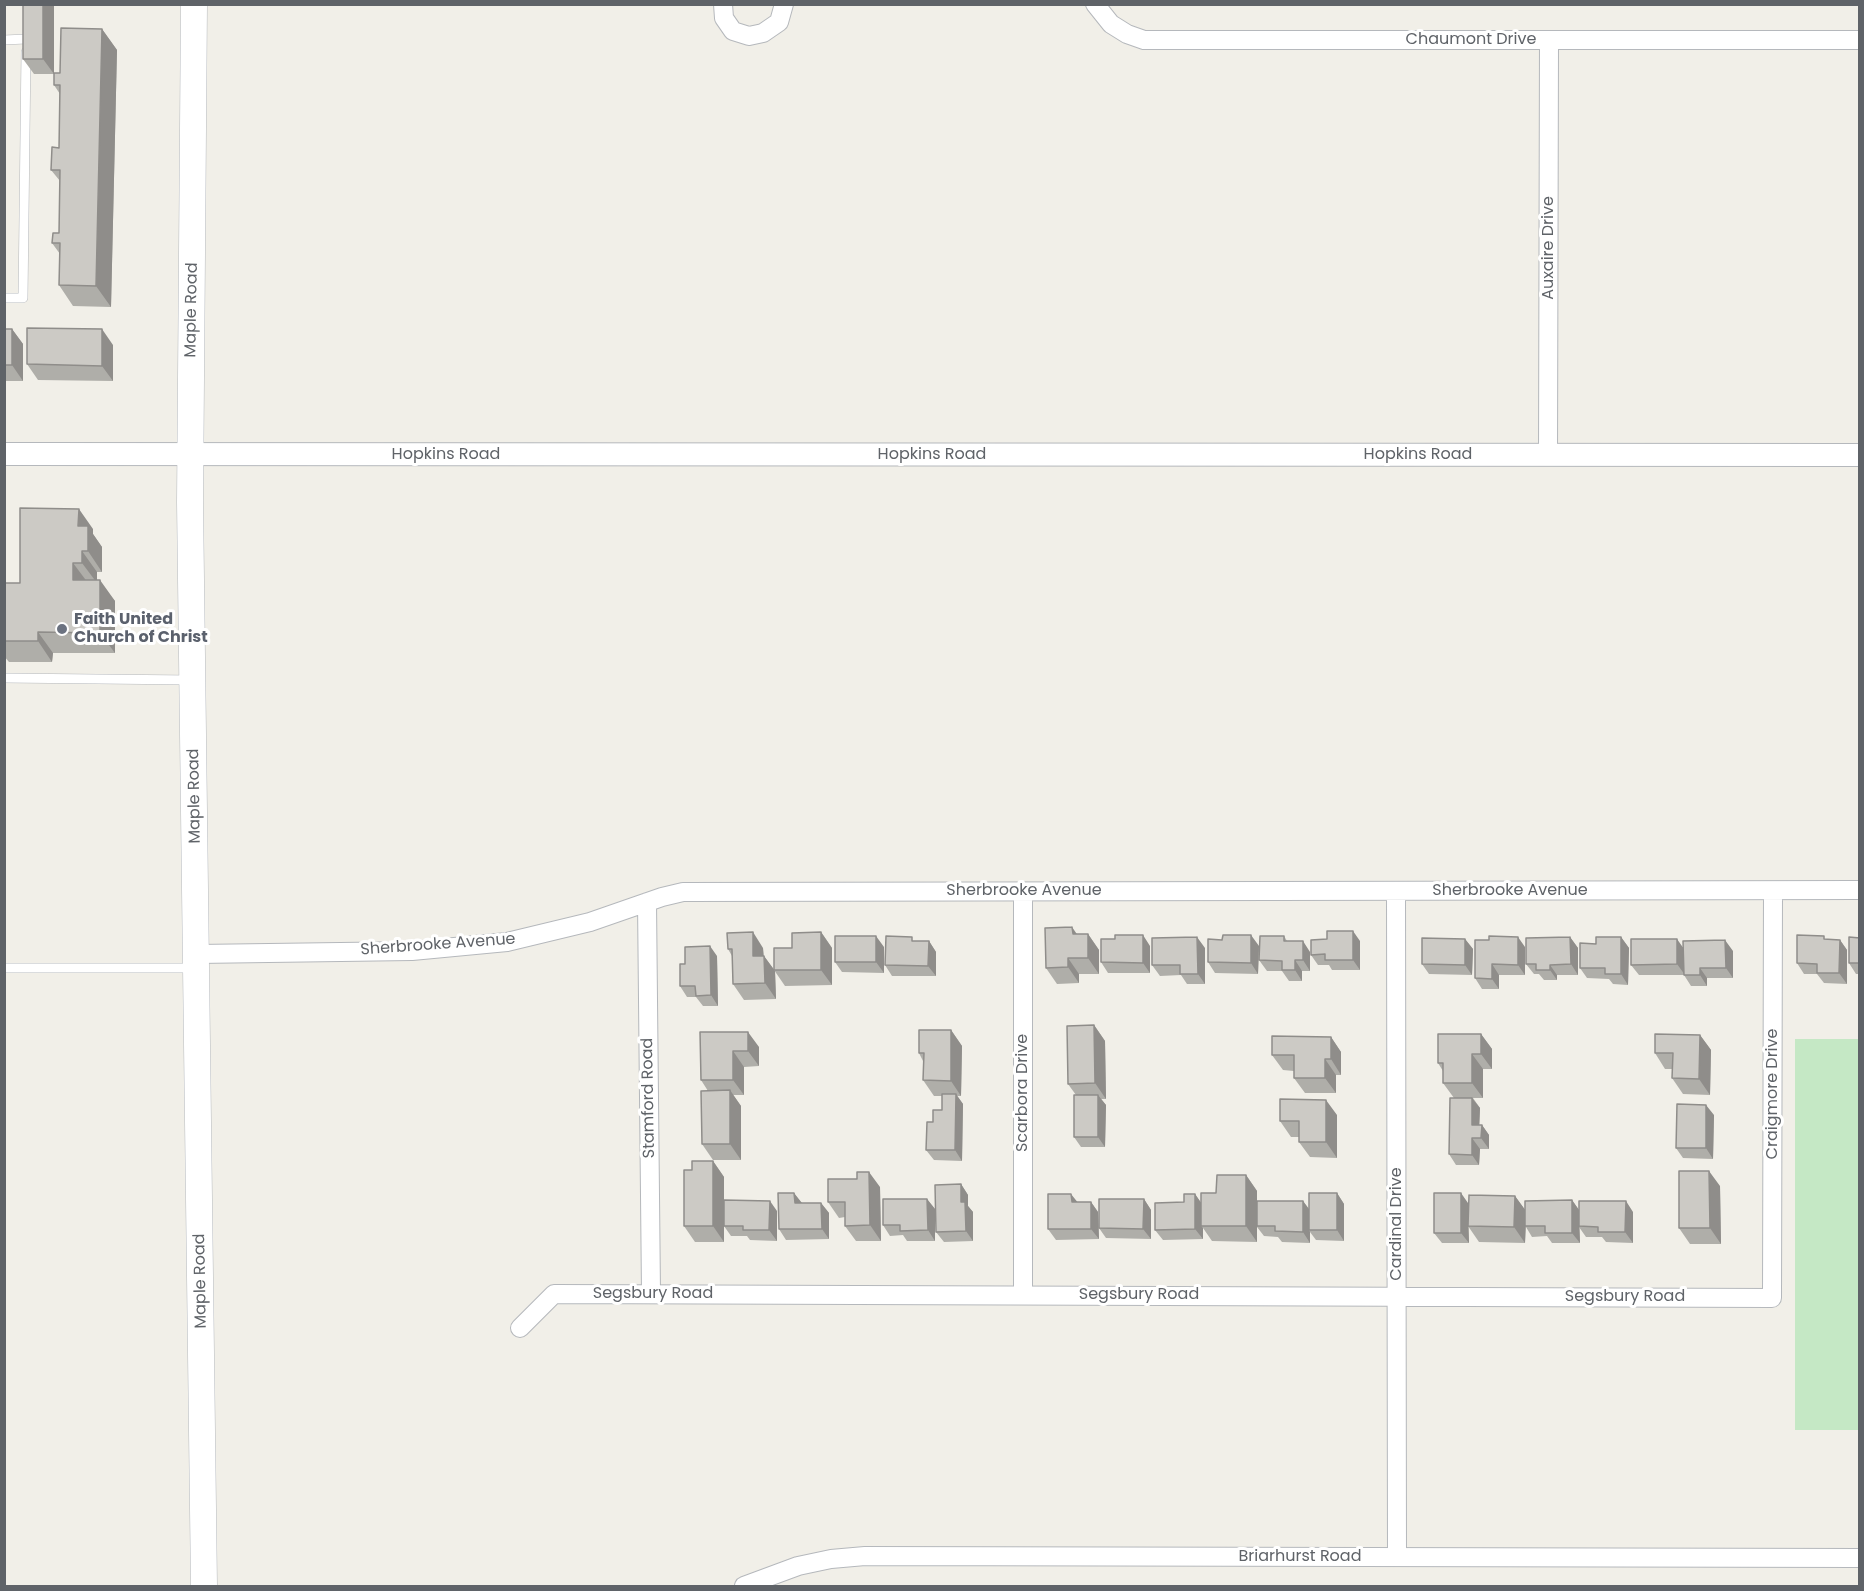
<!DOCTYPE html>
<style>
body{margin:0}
#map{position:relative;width:1864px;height:1591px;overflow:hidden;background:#f1efe8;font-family:Poppins,sans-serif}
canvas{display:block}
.frame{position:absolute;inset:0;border:6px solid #5f6368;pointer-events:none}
</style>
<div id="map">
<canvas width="1864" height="1591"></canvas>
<div class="frame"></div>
</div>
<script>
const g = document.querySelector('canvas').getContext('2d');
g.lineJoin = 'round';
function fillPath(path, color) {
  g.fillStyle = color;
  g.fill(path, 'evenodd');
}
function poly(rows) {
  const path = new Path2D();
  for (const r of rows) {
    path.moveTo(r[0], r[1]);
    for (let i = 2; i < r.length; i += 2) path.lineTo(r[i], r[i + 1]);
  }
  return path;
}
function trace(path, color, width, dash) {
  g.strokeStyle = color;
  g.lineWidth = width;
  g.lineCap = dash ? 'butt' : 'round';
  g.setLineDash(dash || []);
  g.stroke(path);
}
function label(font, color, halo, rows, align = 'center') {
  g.font = font + ' Poppins,sans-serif';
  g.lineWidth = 6;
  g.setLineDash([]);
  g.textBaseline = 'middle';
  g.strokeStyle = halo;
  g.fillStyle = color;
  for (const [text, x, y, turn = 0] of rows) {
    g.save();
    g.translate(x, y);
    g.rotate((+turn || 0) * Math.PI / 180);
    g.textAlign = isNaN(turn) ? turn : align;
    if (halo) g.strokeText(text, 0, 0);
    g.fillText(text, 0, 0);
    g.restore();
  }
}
const green = poly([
 [1795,1039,1859,1039,1859,1430,1795,1430]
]);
const service = poly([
 [4,40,26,39],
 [4,298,23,298,26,52],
 [4,678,191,680],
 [4,968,195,968]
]);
const minor = poly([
 [723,4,724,18,733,31,749,36,763,33,779,22,784,4],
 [1095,4,1111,24,1127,34,1144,40,1860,40],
 [1548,455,1549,40],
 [1396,891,1397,1557],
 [647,902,651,1293],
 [197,954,412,951,507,942,590,922,662,897,683,892,1860,890],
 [1023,1295,1023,891],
 [520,1328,554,1294,1772,1298,1773,891],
 [744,1586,798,1566,831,1559,865,1556,1860,1558]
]);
const tertiary = poly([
 [4,454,1860,455]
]);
const secondary = poly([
 [194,4,190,502,204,1586]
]);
const wall = poly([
 [54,4,54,73,60,73,102,29,117,50,111,307,73,306,59,285,60,254,52,243,59,233,60,181,51,170,59,148,60,94,54,85,54,74,34,74,23,59],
 [4,329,12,329,23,344,23,381,4,381],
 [113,345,113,381,38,380,27,364],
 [93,529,93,534,102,547,102,572,97,572,97,580,115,601,115,653,53,653,52,662,9,662,4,656,4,583,20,583],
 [821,932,832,948,832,985,785,986,774,970],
 [1077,934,1088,934,1099,950,1099,974,1079,974,1079,983,1057,984,1046,968],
 [1284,936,1287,941,1310,952,1310,971,1302,971,1302,981,1289,981,1282,971,1267,971,1259,960],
 [1570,937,1578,948,1578,975,1557,975,1557,980,1544,980,1539,974,1534,974,1526,964],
 [1621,937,1629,948,1628,985,1613,984,1609,979,1587,978,1580,968,1596,944],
 [1860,938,1860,974,1856,974,1849,963],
 [1465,939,1473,949,1472,975,1429,974,1422,964],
 [1827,939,1840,940,1847,950,1847,984,1824,983,1817,974,1804,974,1797,963],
 [1222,940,1259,946,1258,974,1215,973,1208,962],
 [1475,940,1525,947,1525,975,1499,975,1499,989,1482,989,1475,978],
 [915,941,929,941,936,952,936,976,892,976,885,965],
 [1360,941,1360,970,1332,970,1329,965,1318,965,1311,955],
 [1150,946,1150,973,1108,973,1101,962],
 [884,947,884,973,842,972,835,962],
 [1683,947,1733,951,1733,978,1707,978,1707,986,1691,986,1684,975,1639,975,1631,965],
 [763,948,764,956,775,971,776,999,744,1000,733,984,732,956,728,949],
 [1205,948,1205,984,1187,984,1181,975,1160,976,1152,965],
 [717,956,718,1006,703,1006,696,997,687,997,680,986,685,964],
 [1094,1025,1105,1041,1106,1099,1101,1099,1106,1105,1105,1147,1081,1147,1074,1137,1076,1095,1068,1084],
 [951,1030,962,1046,961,1096,957,1096,963,1104,962,1161,934,1160,926,1150,933,1122,942,1110,942,1096,934,1096,923,1080,923,1061,919,1053],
 [700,1032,759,1047,759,1066,744,1067,744,1095,733,1095,741,1106,741,1160,713,1160,702,1144,708,1091,701,1080],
 [1481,1034,1492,1049,1492,1069,1483,1069,1483,1098,1473,1098,1480,1108,1479,1125,1482,1125,1489,1135,1489,1149,1480,1149,1479,1165,1456,1165,1449,1154,1454,1098,1443,1083,1443,1071,1438,1063],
 [1700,1035,1711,1050,1710,1095,1683,1094,1672,1078,1672,1069,1665,1069,1655,1053],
 [1331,1037,1341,1052,1341,1075,1336,1075,1336,1093,1305,1093,1294,1078,1294,1071,1283,1070,1272,1055],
 [1337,1115,1337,1158,1310,1157,1299,1142,1299,1137,1291,1137,1280,1121],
 [1714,1115,1713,1159,1683,1158,1676,1148],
 [713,1161,724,1177,724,1222,777,1211,777,1241,750,1240,747,1236,731,1236,724,1226,724,1242,695,1242,684,1226,692,1170],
 [1246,1175,1257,1191,1257,1201,1303,1201,1309,1209,1337,1193,1344,1204,1344,1241,1316,1240,1310,1232,1310,1243,1282,1242,1278,1237,1264,1236,1257,1227,1257,1242,1212,1241,1203,1228,1203,1239,1163,1240,1155,1230,1184,1202,1195,1194,1201,1203],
 [961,1184,968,1195,968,1206,973,1212,973,1241,944,1242,936,1232],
 [1720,1186,1721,1244,1690,1244,1679,1228],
 [880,1187,881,1241,856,1241,845,1226,845,1217,839,1218,828,1202],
 [794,1193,801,1203,821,1203,829,1213,829,1239,786,1240,779,1229],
 [1515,1196,1525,1210,1572,1200,1579,1210,1633,1212,1633,1243,1606,1242,1602,1237,1586,1237,1579,1227,1580,1243,1552,1243,1547,1236,1532,1237,1526,1227,1525,1243,1479,1242,1468,1226,1469,1243,1442,1243,1434,1233,1468,1203,1468,1226],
 [927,1199,935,1209,935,1241,907,1241,903,1235,890,1236,883,1225],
 [1144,1199,1151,1210,1151,1239,1106,1238,1099,1228],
 [1077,1202,1091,1202,1098,1212,1099,1239,1056,1240,1048,1229]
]);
const shadedWall = poly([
 [43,4,54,4,54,74,43,59],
 [102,29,117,50,111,307,96,286],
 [12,329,23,344,23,381,12,365],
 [102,329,113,345,113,381,102,366],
 [79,509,93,529,93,534,102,547,102,572,88,551,78,526],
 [82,551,97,572,97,583,82,563],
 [73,563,88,583,73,580],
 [100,580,115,601,115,653,100,633],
 [38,632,53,653,52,662,38,641],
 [1072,927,1083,943,1073,934],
 [1353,931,1360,941,1360,970,1353,960],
 [753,932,763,948,764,972,753,956],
 [821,932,832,948,832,985,821,970],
 [1088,934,1099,950,1099,974,1088,958],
 [1143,935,1150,946,1150,973,1143,963],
 [1251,935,1259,946,1258,974,1251,963],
 [876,936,884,947,884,973,876,962],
 [1197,937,1205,948,1205,984,1198,974],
 [1518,937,1525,947,1525,975,1518,965],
 [1570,937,1578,948,1578,975,1571,964],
 [1621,937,1629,948,1628,985,1621,974],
 [1465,939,1473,949,1472,975,1465,965],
 [1677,939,1684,949,1685,975,1677,964],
 [1725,940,1733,951,1733,978,1726,968],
 [1840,940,1847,950,1847,984,1839,973],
 [929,941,936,952,936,976,928,966],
 [1303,941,1310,952,1310,971,1303,960],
 [710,946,717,956,718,1006,711,995],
 [764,956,775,971,776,999,765,983],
 [1068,958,1079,974,1079,983,1068,967],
 [1295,960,1302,971,1302,981,1295,970],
 [1492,964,1499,975,1499,989,1492,979],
 [1550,965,1557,975,1557,980,1550,970],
 [1700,968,1707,978,1707,986,1700,975],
 [1094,1025,1105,1041,1106,1099,1095,1083],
 [951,1030,962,1046,961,1096,951,1081],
 [748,1032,759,1047,759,1066,748,1051],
 [1481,1034,1492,1049,1492,1069,1481,1054],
 [1700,1035,1711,1050,1710,1095,1699,1079],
 [1331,1037,1341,1052,1341,1075,1331,1059],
 [733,1051,744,1067,744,1095,733,1080],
 [1472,1054,1483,1069,1483,1098,1472,1083],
 [1325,1059,1336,1075,1336,1093,1325,1078],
 [730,1090,741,1106,741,1160,730,1144],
 [956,1094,963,1104,962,1161,955,1150],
 [1098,1095,1106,1105,1105,1147,1098,1137],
 [1472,1098,1480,1108,1479,1135,1472,1125],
 [1326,1100,1337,1115,1337,1158,1326,1142],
 [1706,1105,1714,1115,1713,1159,1706,1148],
 [1482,1125,1489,1135,1489,1149,1481,1138],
 [1472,1138,1480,1149,1479,1165,1472,1155],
 [713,1161,724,1177,724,1242,713,1226],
 [1709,1171,1720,1186,1721,1244,1710,1228],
 [869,1172,880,1187,881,1241,870,1225],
 [1246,1175,1257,1191,1257,1242,1246,1226],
 [961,1184,968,1195,968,1206,973,1212,973,1241,966,1231,961,1202],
 [794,1193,802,1203,795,1203],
 [1337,1193,1344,1204,1344,1241,1337,1230],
 [1461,1193,1468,1203,1469,1243,1461,1233],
 [1071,1194,1079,1204,1072,1202],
 [1195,1194,1202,1204,1201,1226,1203,1228,1203,1239,1195,1229],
 [1515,1196,1526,1211,1525,1243,1514,1227],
 [927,1199,935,1209,935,1241,928,1230],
 [1144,1199,1151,1210,1151,1239,1143,1229],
 [1572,1200,1579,1210,1580,1243,1572,1233],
 [770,1201,777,1211,777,1241,769,1230],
 [1303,1201,1311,1212,1309,1230,1310,1232,1310,1243,1303,1232],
 [1626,1201,1633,1212,1633,1243,1625,1232],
 [1091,1202,1098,1212,1099,1239,1091,1229],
 [821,1203,829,1213,829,1239,822,1229]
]);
const building = poly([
 [23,4,43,4,43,59,23,59,23,4],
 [61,28,102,29,96,286,59,285,60,243,52,243,53,233,59,233,60,170,51,170,52,147,59,148,60,85,54,85,54,73,60,73,61,28],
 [27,328,102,329,102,366,27,364,27,328],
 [4,329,12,329,12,365,4,365,4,329],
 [20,508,79,509,78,526,88,526,88,551,82,551,82,563,73,563,73,580,100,580,100,633,38,632,38,641,4,641,4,583,20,583,20,508],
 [1072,927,1073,934,1088,934,1088,958,1068,958,1068,967,1046,968,1045,928,1072,927],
 [1327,931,1353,931,1353,960,1325,960,1325,954,1311,955,1311,940,1327,939,1327,931],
 [753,932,753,956,764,956,765,983,733,984,732,949,728,949,727,933,753,932],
 [821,932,821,970,774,970,774,948,792,948,792,933,821,932],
 [1115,935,1143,935,1143,963,1101,962,1101,939,1115,939,1115,935],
 [1223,935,1251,935,1251,963,1208,962,1208,939,1222,940,1223,935],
 [1797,935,1824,936,1824,939,1840,940,1839,973,1817,973,1817,964,1797,963,1797,935],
 [835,936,876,936,876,962,835,962,835,936],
 [886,936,912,937,912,941,929,941,928,966,885,965,886,936],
 [1260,936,1284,936,1284,941,1303,941,1303,960,1295,960,1295,970,1282,970,1282,961,1259,960,1260,936],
 [1489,936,1518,937,1518,965,1492,964,1492,979,1475,978,1475,940,1489,940,1489,936],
 [1197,937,1198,974,1180,974,1180,965,1152,965,1152,938,1197,937],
 [1570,937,1571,964,1550,965,1550,970,1536,970,1536,964,1526,964,1526,938,1570,937],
 [1596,937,1621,937,1621,974,1605,974,1605,968,1580,968,1580,943,1596,944,1596,937],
 [1849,937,1860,938,1860,963,1849,963,1849,937],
 [1422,938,1465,939,1465,965,1422,964,1422,938],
 [1631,939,1677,939,1677,964,1631,965,1631,939],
 [1725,940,1726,968,1700,968,1700,975,1684,975,1683,941,1725,940],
 [710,946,711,995,696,996,695,986,680,986,680,964,685,964,685,947,710,946],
 [1094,1025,1095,1083,1068,1084,1067,1026,1094,1025],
 [919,1030,951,1030,951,1081,923,1080,924,1053,919,1053,919,1030],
 [700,1032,748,1032,748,1051,733,1051,733,1080,701,1080,700,1032],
 [1438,1034,1481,1034,1481,1054,1472,1054,1472,1083,1443,1083,1443,1063,1438,1063,1438,1034],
 [1655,1034,1700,1035,1699,1079,1672,1078,1673,1053,1655,1053,1655,1034],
 [1272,1036,1331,1037,1331,1059,1325,1059,1325,1078,1294,1078,1294,1055,1272,1055,1272,1036],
 [730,1090,730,1144,702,1144,701,1091,730,1090],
 [942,1094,956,1094,955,1150,926,1150,927,1122,933,1122,933,1110,942,1110,942,1094],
 [1074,1095,1098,1095,1098,1137,1074,1137,1074,1095],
 [1450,1098,1472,1098,1472,1125,1482,1125,1481,1138,1472,1138,1472,1155,1449,1154,1450,1098],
 [1280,1099,1326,1100,1326,1142,1299,1142,1299,1121,1280,1121,1280,1099],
 [1677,1104,1706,1105,1706,1148,1676,1148,1677,1104],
 [692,1161,713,1161,713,1226,684,1226,684,1170,692,1170,692,1161],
 [1679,1171,1709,1171,1710,1228,1679,1228,1679,1171],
 [857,1172,869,1172,870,1225,845,1226,845,1202,828,1202,828,1179,857,1179,857,1172],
 [1217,1175,1246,1175,1246,1226,1201,1226,1201,1193,1216,1193,1217,1175],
 [961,1184,961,1202,965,1202,966,1231,936,1232,935,1185,961,1184],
 [778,1193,794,1193,795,1203,821,1203,822,1229,779,1229,778,1193],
 [1309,1193,1337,1193,1337,1230,1309,1230,1309,1193],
 [1434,1193,1461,1193,1461,1233,1434,1233,1434,1193],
 [1048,1194,1071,1194,1072,1202,1091,1202,1091,1229,1048,1229,1048,1194],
 [1184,1194,1195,1194,1195,1229,1155,1230,1155,1203,1184,1202,1184,1194],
 [1469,1195,1515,1196,1514,1227,1468,1226,1469,1195],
 [883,1199,927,1199,928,1230,900,1231,900,1225,883,1225,883,1199],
 [1099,1199,1144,1199,1143,1229,1099,1228,1099,1199],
 [724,1200,770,1201,769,1230,743,1230,743,1226,724,1226,724,1200],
 [1572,1200,1572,1233,1545,1233,1545,1226,1525,1226,1525,1201,1572,1200],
 [1257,1201,1303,1201,1303,1232,1275,1231,1275,1226,1257,1226,1257,1201],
 [1579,1201,1626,1201,1625,1232,1598,1232,1598,1227,1579,1226,1579,1201]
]);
const markers = [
 [62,629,6,"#6b7280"]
];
const streetNames = [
 ["Chaumont Drive",1471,40],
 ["Auxaire Drive",1549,248,-90],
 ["Maple Road",192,310,-89],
 ["Hopkins Road",446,455],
 ["Hopkins Road",932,455],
 ["Hopkins Road",1418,455],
 ["Maple Road",195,796,-91],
 ["Sherbrooke Avenue",1024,891],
 ["Sherbrooke Avenue",1510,891],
 ["Sherbrooke Avenue",438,945,-4],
 ["Scarbora Drive",1023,1093,-90],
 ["Craigmore Drive",1773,1094,-90],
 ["Stamford Road",649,1098,-91],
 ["Cardinal Drive",1397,1224,-90],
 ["Maple Road",201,1281,-91],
 ["Segsbury Road",653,1294],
 ["Segsbury Road",1139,1295],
 ["Segsbury Road",1625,1297],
 ["Briarhurst Road",1300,1557]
];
const worshipNames = [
 ["Faith United",74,620],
 ["Church of Christ",74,638]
];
fillPath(green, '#c5e8c5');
trace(service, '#b5b8bc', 10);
trace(minor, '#b5b8bc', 20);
trace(tertiary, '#b5b8bc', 24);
trace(secondary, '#b6babf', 27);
trace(service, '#fff', 9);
trace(minor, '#fff', 18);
trace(tertiary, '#fff', 22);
trace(secondary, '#fff', 26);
fillPath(wall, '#afaea9');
fillPath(shadedWall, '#8f8d8a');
fillPath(building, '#cccac5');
trace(building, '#8f8d8a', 1.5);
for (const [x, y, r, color] of markers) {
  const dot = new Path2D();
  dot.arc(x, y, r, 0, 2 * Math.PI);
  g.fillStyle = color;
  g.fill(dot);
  trace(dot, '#fff', 2);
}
label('16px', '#5f6368', '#fff', streetNames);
label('bold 16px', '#5b616d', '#fff', worshipNames, 'left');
</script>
